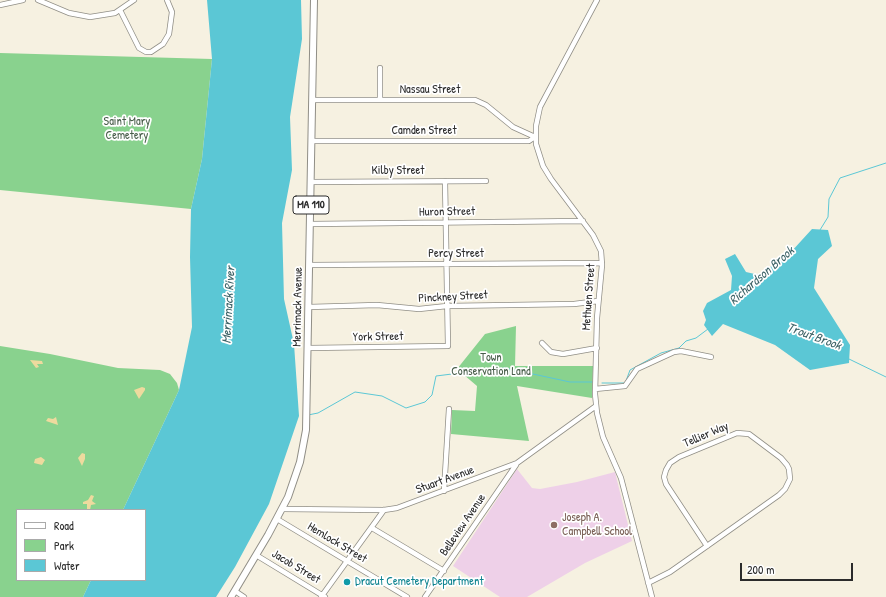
<!DOCTYPE html>
<style>
body{margin:0}
#map{position:relative;width:886px;height:597px;overflow:hidden;background:#f6f1e1;font-family:"Patrick Hand",sans-serif}
canvas{display:block}
.legend{position:absolute;left:16px;top:509px;width:130px;height:72px;box-sizing:border-box;background:#fff;border:1px solid #aaa;margin:0;padding:5px 7px;list-style:none;font-size:12px;color:#2b2b2b}
.legend li{display:flex;align-items:center;gap:8px;height:20px}
.legend b{width:20px;border:1px solid #aaa}
.scale{position:absolute;left:740px;top:563px;width:113px;height:18px;box-sizing:border-box;border:2px solid #2b2b2b;border-top:0;padding-left:5px;font-size:12px;line-height:14px;white-space:nowrap;color:#2b2b2b;-webkit-text-stroke:3px #fff;paint-order:stroke}
</style>
<div id="map">
<canvas width="886" height="597"></canvas>
<ul class="legend">
<li><b style="height:5px;background:#fff"></b>Road</li>
<li><b style="height:11px;background:#89d28e"></b>Park</li>
<li><b style="height:11px;background:#5bc7d5"></b>Water</li>
</ul>
<div class="scale">200 m</div>
</div>
<script>
const g = document.querySelector('canvas').getContext('2d');
g.lineJoin = 'round';
function fillPath(path, color) {
  g.fillStyle = color;
  g.fill(path, 'evenodd');
}
function poly(rows) {
  const path = new Path2D();
  for (const r of rows) {
    path.moveTo(r[0], r[1]);
    for (let i = 2; i < r.length; i += 2) path.lineTo(r[i], r[i + 1]);
  }
  return path;
}
function trace(path, color, width, dash) {
  g.strokeStyle = color;
  g.lineWidth = width;
  g.lineCap = dash ? 'butt' : 'round';
  g.setLineDash(dash || []);
  g.stroke(path);
}
function label(font, color, halo, rows, align = 'center') {
  g.font = font + ' "Patrick Hand",sans-serif';
  g.lineWidth = 3.5;
  g.setLineDash([]);
  g.textBaseline = 'middle';
  g.strokeStyle = halo;
  g.fillStyle = color;
  for (const [text, x, y, turn = 0] of rows) {
    g.save();
    g.translate(x, y);
    g.rotate((+turn || 0) * Math.PI / 180);
    g.textAlign = isNaN(turn) ? turn : align;
    if (halo) g.strokeText(text, 0, 0);
    g.fillText(text, 0, 0);
    g.restore();
  }
}
const built = poly([
 [517,469,532,488,540,489,577,482,615,472,632,541,585,563,527,597,500,597,453,566]
]);
const green = poly([
 [0,53,212,59,202,159,191,209,0,190],
 [516,326,515,366,593,366,592,398,517,386,529,441,451,434,452,410,475,411,477,386,457,369,485,334],
 [0,346,50,354,118,368,160,370,170,374,177,383,179,390,123,510,17,510,17,580,91,580,83,597,0,597]
]);
const sand = poly([
 [30,360,42,361,43,364,37,364,39,367,36,368],
 [142,387,145,388,145,390,139,399,134,390],
 [56,417,58,425,46,421,48,418,53,419],
 [82,453,85,454,85,459,82,466,78,458],
 [41,457,45,460,42,465,34,463,35,459],
 [91,495,94,496,92,501,96,504,91,505,90,510,87,510,87,504,83,504,83,502,88,500]
]);
const water = poly([
 [207,0,301,0,302,39,290,117,292,170,282,223,284,299,294,344,299,416,269,504,235,567,216,597,83,597,91,580,145,580,145,510,123,510,179,390,192,327,190,257,191,209,202,159,212,59],
 [812,229,828,230,832,246,818,259,814,288,850,345,849,363,810,370,775,345,723,324,712,336,704,325,706,320,703,311,707,303,731,290,732,276,725,259,735,254,746,272,759,275,791,252]
]);
const stream = poly([
 [820,230,828,217,829,199,840,178,886,163],
 [849,359,886,377],
 [626,381,630,370,661,353,679,348,686,341,696,338,708,329],
 [602,383,624,383],
 [308,415,318,413,355,392,382,396,406,408,425,402,432,395,436,376,476,371,505,368,570,382,592,382]
]);
const minor = poly([
 [38,0,69,13,90,17,115,13,134,0],
 [597,0,540,107,536,126,536,144,543,166,551,179,593,235,601,251,602,265,597,318,595,394,597,413,603,437,621,478,652,597],
 [0,5,23,0],
 [120,10,139,48,146,52,151,52,163,44,169,34,172,12,167,0],
 [380,68,380,100],
 [313,100,475,100,486,105,513,127,535,137],
 [312,141,529,141,535,137],
 [311,182,486,181],
 [311,224,583,221],
 [310,265,602,263],
 [309,307,377,305,419,309,447,306,574,304,598,301],
 [542,343,551,352,563,354,597,348],
 [309,348,448,346,445,181],
 [595,389,625,386,637,369,674,352,681,351,711,357],
 [444,491,449,409],
 [283,509,384,510,397,508,517,463,596,406],
 [277,519,407,597],
 [372,528,444,571],
 [256,555,325,597],
 [648,583,670,572,707,546,779,495,785,489,790,479,789,469,787,465,781,458,749,434,737,433,679,457,670,463,666,470,664,477,666,484,707,546],
 [235,591,244,597],
 [321,597,384,510],
 [425,597,516,465]
]);
const major = poly([
 [231,597,268,535,288,497,300,462,306,430,314,0]
]);
const markers = [
 [554,525,4,"#8d6e63"],
 [347,582,4,"#0f9aa8"]
];
const shields = [
 [311,205,36]
];
const shieldNames = [
 ["MA 110",311,205]
];
const streetNames = [
 ["Nassau Street",430,90],
 ["Camden Street",424,131],
 ["Kilby Street",398,171],
 ["Huron Street",447,212,-1],
 ["Percy Street",456,254],
 ["Pinckney Street",453,297,-3],
 ["Methuen Street",589,297,-86],
 ["Merrimack Avenue",298,307,-89],
 ["York Street",378,337,-1],
 ["Tellier Way",706,435,-23],
 ["Stuart Avenue",445,480,-20],
 ["Belleview Avenue",463,525,-56],
 ["Hemlock Street",337,543,31],
 ["Jacob Street",296,567,31]
];
const parkNames = [
 ["Saint Mary",127,122],
 ["Cemetery",127,136],
 ["Town",491,358],
 ["Conservation Land",491,372]
];
const educationNames = [
 ["Joseph A.",562,518],
 ["Campbell School",562,532]
];
const cultureNames = [
 ["Dracut Cemetery Department",355,582]
];
const waterNames = [
 ["Richardson Brook",762,276,-41],
 ["Merrimack River",229,305,-87],
 ["Trout Brook",814,337,20]
];
fillPath(built, '#eed0e8');
fillPath(green, '#89d28e');
fillPath(sand, '#eeda9e');
fillPath(water, '#5bc7d5');
trace(stream, '#5bc7d5', 1);
trace(minor, '#908e86', 6);
trace(major, '#908e86', 8);
trace(minor, '#fff', 4.5);
trace(major, '#fff', 6);
for (const [x, y, r, color] of markers) {
  const dot = new Path2D();
  dot.arc(x, y, r, 0, 2 * Math.PI);
  g.fillStyle = color;
  g.fill(dot);
  trace(dot, '#fff', 1.5);
}
for (const [x, y, w] of shields) {
  const box = new Path2D();
  box.roundRect(x - w / 2, y - 9, w, 18, 3);
  g.fillStyle = '#fff';
  g.fill(box);
  trace(box, '#2b2b2b', 1);
}
label('bold 11px', '#2b2b2b', null, shieldNames);
label('12px', '#2b2b2b', '#fff', streetNames);
label('12px', '#475d49', '#fff', parkNames);
label('12px', '#785e54', '#fff', educationNames, 'left');
label('12px', '#0d838f', '#fff', cultureNames, 'left');
label('italic 13px', '#3c6266', '#fff', waterNames);
</script>
